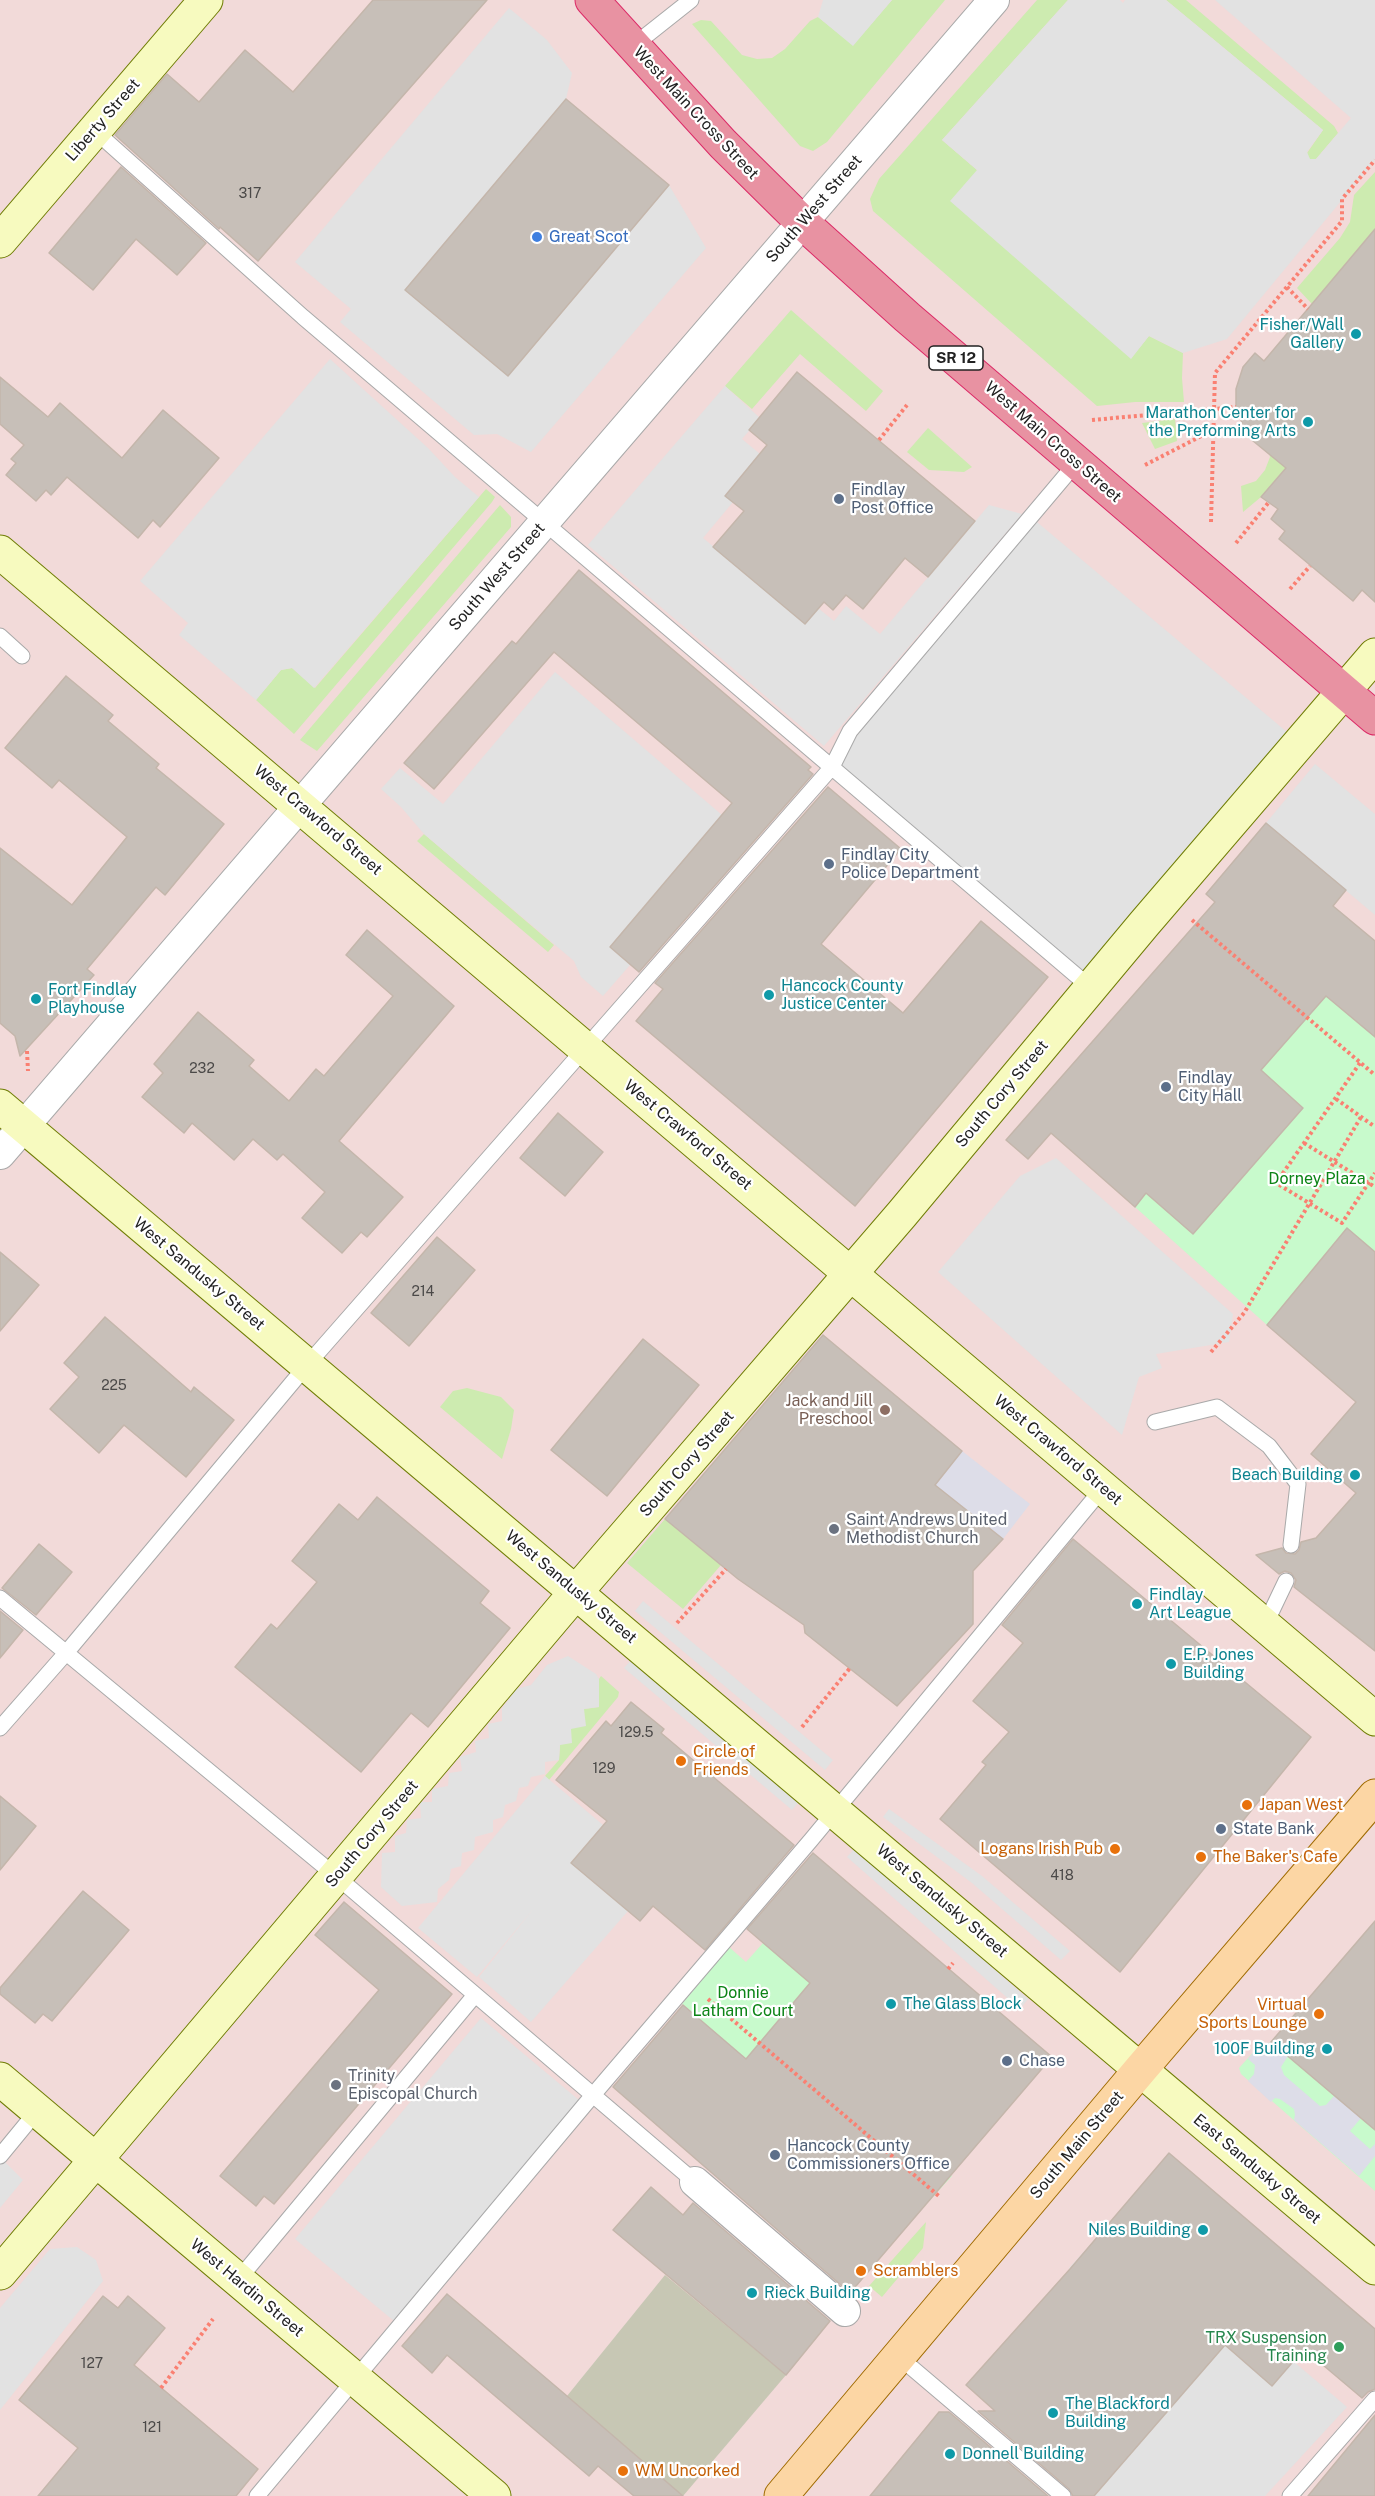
<!DOCTYPE html>
<style>
body{margin:0}
canvas{display:block;background:#f2efe9}
</style>
<canvas width="1375" height="2496"></canvas>
<script>
const g = document.querySelector('canvas').getContext('2d');
g.lineJoin = 'round';
function fillPath(path, color) {
  g.fillStyle = color;
  g.fill(path, 'evenodd');
}
function poly(rows) {
  const path = new Path2D();
  for (const r of rows) {
    path.moveTo(r[0], r[1]);
    for (let i = 2; i < r.length; i += 2) path.lineTo(r[i], r[i + 1]);
  }
  return path;
}
function trace(path, color, width, dash) {
  g.strokeStyle = color;
  g.lineWidth = width;
  g.lineCap = dash ? 'butt' : 'round';
  g.setLineDash(dash || []);
  g.stroke(path);
}
function label(font, color, halo, rows, align = 'center') {
  g.font = font + ' "Public Sans",sans-serif';
  g.lineWidth = 4.5;
  g.setLineDash([]);
  g.textBaseline = 'middle';
  g.strokeStyle = halo;
  g.fillStyle = color;
  for (const [text, x, y, turn = 0] of rows) {
    g.save();
    g.translate(x, y);
    g.rotate((+turn || 0) * Math.PI / 180);
    g.textAlign = isNaN(turn) ? turn : align;
    if (halo) g.strokeText(text, 0, 0);
    g.fillText(text, 0, 0);
    g.restore();
  }
}
const commercial = poly([
 [0,0,1375,0,1375,2496,0,2496,0,1154,23,1126,0,1107]
]);
const construction = poly([
 [665,2275,786,2375,683,2496,567,2396]
]);
const grass = poly([
 [892,0,945,0,827,142,813,151,800,146,692,24,701,20,711,21,742,55,757,59,772,58,785,49,810,21,818,17,853,45],
 [1037,0,1068,0,942,140,977,170,1131,358,1149,336,1183,353,1182,378,1184,402,1135,402,1097,406,873,211,870,199,879,179],
 [1166,0,1186,0,1334,126,1338,133,1316,159,1309,159,1307,153,1323,130],
 [1375,172,1375,229,1312,304,1297,288,1340,238,1350,222,1354,195],
 [791,310,883,391,866,411,800,354,752,409,725,386],
 [1175,419,1177,441,1155,449,1142,423],
 [928,428,972,467,964,472,929,470,907,452],
 [1266,442,1295,457,1261,497,1243,512,1241,486,1256,481,1265,470,1270,457],
 [486,489,495,497,492,502,294,734,256,700,281,670,292,668,315,688],
 [500,505,511,517,511,527,317,751,300,740],
 [424,834,554,945,548,952,417,841],
 [467,1388,501,1397,514,1410,511,1429,502,1459,440,1407,453,1391],
 [665,1519,721,1565,683,1609,627,1563],
 [601,1676,619,1692,618,1697,549,1780,545,1776,559,1760,560,1745,584,1709,599,1707,599,1679],
 [926,2222,923,2248,882,2297,869,2286]
]);
const park = poly([
 [1326,996,1375,1037,1375,1252,1347,1229,1311,1271,1329,1287,1286,1303,1267,1325,1135,1207,1146,1193,1193,1234,1261,1070],
 [763,1943,810,1983,776,2025,952,2176,922,2209,682,2004,729,1947,746,1962],
 [1271,2042,1375,2130,1375,2191,1241,2074,1239,2068,1258,2047]
]);
const parking = poly([
 [823,0,892,0,853,46,818,17],
 [1068,0,1120,0,1123,3,1125,0,1166,0,1323,130,1307,152,1310,159,1316,159,1351,118,1215,0,1375,0,1375,160,1227,339,1183,353,1149,336,1131,359,950,201,977,170,942,140],
 [509,8,547,40,572,73,566,99,406,290,508,376,669,185,706,248,531,452,497,434,474,435,340,322,351,309,295,262],
 [330,359,428,448,455,477,479,497,314,688,292,668,281,670,256,700,179,635,188,623,140,581],
 [725,386,760,418,742,439,760,454,725,495,733,502,703,538,714,547,818,608,834,621,846,606,880,634,989,505,1022,514,824,746,588,545],
 [1031,517,1300,743,1091,988,832,767],
 [555,672,722,815,610,947,630,965,603,996,581,977,574,961,424,834,401,807,381,789,400,768,443,804],
 [1315,764,1375,814,1375,915,1266,823],
 [1056,1158,1233,1314,1229,1342,1156,1354,1162,1368,1139,1377,1122,1435,938,1272,1020,1176],
 [643,1601,833,1760,825,1770,635,1611],
 [568,1656,596,1674,599,1679,599,1707,584,1709,586,1726,571,1729,572,1743,560,1745,559,1760,545,1762,545,1774,531,1777,528,1786,519,1788,516,1801,505,1805,503,1817,493,1820,493,1832,475,1837,474,1850,462,1853,461,1866,451,1869,449,1880,438,1889,437,1902,402,1906,381,1887,382,1853,395,1852,395,1836,406,1833,407,1820,421,1818,420,1802,432,1802,432,1789,448,1786,449,1773,462,1771,460,1757,476,1752,475,1741,489,1738,488,1724,502,1721,502,1709,516,1689,531,1685,547,1665],
 [631,1660,799,1802,792,1810,624,1668],
 [545,1776,603,1825,572,1863,628,1911,531,2022,479,1977,534,1908,477,1977,418,1928],
 [889,1809,982,1876,1070,1951,1061,1960,972,1883,883,1817],
 [856,1847,1028,1999,1020,2009,847,1857],
 [481,2018,586,2106,400,2326,295,2239],
 [0,2157,23,2180,0,2208],
 [1097,2237,1272,2385,1293,2361,1347,2407,1265,2496,1094,2496,1195,2378,1069,2268],
 [77,2247,96,2260,103,2281,0,2410,0,2308,50,2249]
]);
const plaza = poly([
 [962,1451,1030,1504,1003,1539,935,1485],
 [1271,2042,1288,2056,1281,2067,1284,2075,1313,2100,1320,2106,1326,2105,1334,2096,1361,2118,1350,2131,1370,2149,1375,2144,1375,2156,1359,2176,1294,2120,1295,2115,1294,2109,1280,2099,1275,2098,1271,2102,1248,2081,1254,2074,1255,2065,1248,2059,1258,2047]
]);
const building = poly([
 [373,0,487,0,258,261,220,227,219,229,115,135,167,74,199,102,245,50,293,92,373,0],
 [566,99,669,185,508,376,405,290,566,99],
 [121,167,206,243,177,275,136,239,93,290,49,253,121,167],
 [1375,229,1375,602,1362,590,1353,601,1279,539,1285,531,1271,519,1278,509,1261,497,1286,468,1247,436,1236,407,1236,389,1243,367,1255,353,1264,361,1375,229],
 [797,372,975,521,928,577,905,558,863,609,846,595,833,610,824,602,805,624,713,547,744,511,725,496,767,445,749,430,797,372],
 [0,377,48,417,60,403,122,458,163,410,219,458,160,527,153,520,138,538,67,477,51,495,46,490,36,501,6,475,16,463,11,459,24,445,0,424,0,377],
 [579,570,811,767,808,770,813,774,639,972,610,947,732,803,554,652,434,789,404,763,512,641,516,644,579,570],
 [66,676,113,715,108,721,159,764,156,768,224,824,165,895,156,887,87,969,94,975,20,1056,15,1036,0,1023,0,848,72,905,127,837,59,780,52,788,5,748,66,676],
 [828,787,901,849,821,944,903,1013,981,921,1048,977,855,1206,636,1021,663,989,655,983,828,787],
 [1266,823,1346,890,1333,906,1375,941,1375,1037,1326,996,1261,1070,1303,1108,1193,1234,1146,1193,1135,1207,1051,1133,1028,1159,1006,1140,1215,902,1206,894,1266,823],
 [367,930,454,1006,339,1141,403,1197,367,1237,361,1232,342,1253,302,1218,325,1192,283,1154,277,1160,253,1139,234,1160,192,1123,184,1133,142,1097,163,1073,154,1064,198,1012,254,1060,249,1066,289,1101,316,1069,324,1076,393,996,346,955,367,930],
 [558,1113,603,1152,565,1196,520,1158,558,1113],
 [1347,1228,1375,1252,1375,1651,1294,1587,1296,1580,1291,1573,1285,1571,1279,1574,1256,1555,1282,1548,1286,1553,1295,1554,1299,1550,1301,1542,1316,1538,1356,1493,1311,1454,1356,1402,1267,1325,1347,1228],
 [437,1237,475,1270,409,1346,371,1313,437,1237],
 [0,1252,39,1285,0,1331,0,1252],
 [105,1317,191,1392,194,1387,234,1420,186,1477,124,1425,99,1453,50,1409,79,1377,64,1363,105,1317],
 [823,1335,962,1451,935,1485,1003,1539,973,1571,973,1624,897,1706,805,1633,804,1625,738,1579,665,1519,823,1335],
 [643,1339,699,1385,607,1496,551,1450,643,1339],
 [377,1497,489,1591,480,1603,510,1628,428,1727,411,1713,361,1772,235,1667,271,1624,277,1629,317,1582,292,1561,339,1504,358,1520,377,1497],
 [1073,1539,1311,1737,1120,1972,940,1819,986,1765,982,1762,1009,1732,973,1701,1023,1643,1002,1625,1073,1539],
 [39,1544,72,1572,36,1615,2,1588,39,1544],
 [0,1611,23,1630,0,1658,0,1611],
 [631,1702,664,1729,661,1733,794,1845,705,1950,653,1906,640,1921,571,1863,607,1821,556,1780,606,1721,611,1726,631,1702],
 [0,1796,36,1826,0,1870,0,1796],
 [813,1853,1052,2057,850,2293,613,2087,683,2005,746,2059,810,1983,747,1929,813,1853],
 [83,1891,129,1930,52,2021,43,2014,35,2023,0,1994,0,1988,83,1891],
 [344,1902,452,1994,274,2204,264,2196,256,2206,220,2176,379,1990,315,1935,344,1902],
 [1375,1921,1375,2130,1271,2042,1375,1921],
 [1169,2153,1375,2329,1375,2389,1368,2392,1362,2398,1304,2349,1272,2386,1225,2345,1094,2496,1073,2496,1069,2489,978,2411,995,2411,966,2385,1070,2269,1169,2153],
 [651,2187,683,2215,693,2203,830,2321,786,2375,613,2230,651,2187],
 [447,2294,567,2396,683,2496,634,2496,598,2466,589,2476,447,2355,432,2373,402,2346,447,2294],
 [103,2296,118,2308,128,2296,165,2328,134,2365,258,2469,236,2496,38,2496,78,2448,19,2400,103,2296],
 [939,2412,949,2412,1048,2496,870,2496,939,2412],
 [1375,2415,1375,2496,1308,2496,1375,2415]
]);
const path = poly([
 [1287,287,1308,309],
 [1092,420,1236,407],
 [879,440,907,405],
 [1145,465,1213,430],
 [1211,522,1215,373,1342,221,1342,199,1375,160],
 [1236,543,1269,502],
 [1290,589,1310,566],
 [1192,920,1375,1075],
 [27,1051,28,1071],
 [1360,1063,1276,1183,1342,1223,1375,1173],
 [1336,1099,1375,1127],
 [1304,1143,1375,1187],
 [1211,1352,1244,1313,1361,1117],
 [677,1623,726,1569],
 [802,1727,850,1668],
 [948,1969,953,1963],
 [708,1999,940,2197],
 [161,2388,213,2319]
]);
const lane = poly([
 [633,46,691,0],
 [94,130,303,317,1091,988],
 [0,636,22,656],
 [1155,1422,1217,1407,1269,1446,1298,1484,1291,1545],
 [0,1598,343,1882,695,2182],
 [1265,1625,1286,1581],
 [0,1728,66,1653,307,1365,832,767,850,731,1077,462],
 [0,2156,37,2111],
 [238,2280,475,1995],
 [898,2356,1063,2496],
 [257,2496,593,2095,811,1840,1103,1488],
 [1290,2496,1375,2399]
]);
const street = poly([
 [0,1154,994,0],
 [695,2182,845,2311]
]);
const secondary = poly([
 [0,241,206,0],
 [0,552,1375,1719],
 [0,1106,1375,2268],
 [0,2079,494,2496],
 [0,2273,576,1592,902,1214,1144,924,1375,655]
]);
const primary = poly([
 [781,2496,1140,2070,1375,1796]
]);
const highway = poly([
 [592,0,723,144,803,223,907,317,1375,718]
]);
const markers = [
 [537,237,6,"#3f7fe0"],
 [1356,334,6,"#0f9aa8"],
 [1308,422,6,"#0f9aa8"],
 [839,499,6,"#5c6f8a"],
 [829,864,6,"#5c6f8a"],
 [769,995,6,"#0f9aa8"],
 [36,999,6,"#0f9aa8"],
 [1166,1087,6,"#5c6f8a"],
 [885,1410,6,"#8d6e63"],
 [1355,1475,6,"#0f9aa8"],
 [834,1529,6,"#6b7280"],
 [1137,1604,6,"#0f9aa8"],
 [1171,1664,6,"#0f9aa8"],
 [681,1761,6,"#e8710a"],
 [1247,1805,6,"#e8710a"],
 [1221,1829,6,"#5c6f8a"],
 [1115,1849,6,"#e8710a"],
 [1201,1857,6,"#e8710a"],
 [891,2004,6,"#0f9aa8"],
 [1319,2014,6,"#e8710a"],
 [1327,2049,6,"#0f9aa8"],
 [1007,2061,6,"#5c6f8a"],
 [336,2085,6,"#6b7280"],
 [775,2155,6,"#5c6f8a"],
 [1203,2230,6,"#0f9aa8"],
 [861,2271,6,"#e8710a"],
 [752,2293,6,"#0f9aa8"],
 [1339,2347,6,"#2e9e5b"],
 [1053,2413,6,"#0f9aa8"],
 [950,2454,6,"#0f9aa8"],
 [623,2471,6,"#e8710a"]
];
const numberNames = [
 ["317",250,194],
 ["232",202,1069],
 ["214",423,1292],
 ["225",114,1386],
 ["129.5",636,1733],
 ["129",604,1769],
 ["418",1062,1876],
 ["127",92,2364],
 ["121",152,2428]
];
const shields = [
 [956,358,54]
];
const shieldNames = [
 ["SR 12",956,358]
];
const streetNames = [
 ["West Main Cross Street",696,113,47],
 ["Liberty Street",103,120,-49],
 ["South West Street",814,209,-49],
 ["West Main Cross Street",1053,442,41],
 ["South West Street",497,577,-49],
 ["West Crawford Street",318,820,40],
 ["South Cory Street",1002,1094,-50],
 ["West Crawford Street",688,1135,40],
 ["West Sandusky Street",199,1274,40],
 ["West Crawford Street",1058,1450,40],
 ["South Cory Street",687,1464,-49],
 ["West Sandusky Street",571,1587,40],
 ["South Cory Street",372,1834,-50],
 ["West Sandusky Street",942,1901,40],
 ["South Main Street",1077,2145,-50],
 ["East Sandusky Street",1257,2169,40],
 ["West Hardin Street",247,2288,40]
];
const shopNames = [
 ["Great Scot",549,237]
];
const cultureNames = [
 ["Fisher/Wall",1344,325,"right"],
 ["Gallery",1344,343,"right"],
 ["Marathon Center for",1296,413,"right"],
 ["the Preforming Arts",1296,431,"right"],
 ["Hancock County",781,986],
 ["Justice Center",781,1004],
 ["Fort Findlay",48,990],
 ["Playhouse",48,1008],
 ["Beach Building",1343,1475,"right"],
 ["Findlay",1149,1595],
 ["Art League",1149,1613],
 ["E.P. Jones",1183,1655],
 ["Building",1183,1673],
 ["The Glass Block",903,2004],
 ["100F Building",1315,2049,"right"],
 ["Niles Building",1191,2230,"right"],
 ["Rieck Building",764,2293],
 ["The Blackford",1065,2404],
 ["Building",1065,2422],
 ["Donnell Building",962,2454]
];
const serviceNames = [
 ["Findlay",851,490],
 ["Post Office",851,508],
 ["Findlay City",841,855],
 ["Police Department",841,873],
 ["Findlay",1178,1078],
 ["City Hall",1178,1096],
 ["State Bank",1233,1829],
 ["Chase",1019,2061],
 ["Hancock County",787,2146],
 ["Commissioners Office",787,2164]
];
const parkNames = [
 ["Dorney Plaza",1317,1179],
 ["Donnie",743,1993],
 ["Latham Court",743,2011]
];
const educationNames = [
 ["Jack and Jill",873,1401],
 ["Preschool",873,1419]
];
const worshipNames = [
 ["Saint Andrews United",846,1520],
 ["Methodist Church",846,1538],
 ["Trinity",348,2076],
 ["Episcopal Church",348,2094]
];
const foodNames = [
 ["Circle of",693,1752],
 ["Friends",693,1770],
 ["Japan West",1259,1805],
 ["Logans Irish Pub",1103,1849,"right"],
 ["The Baker's Cafe",1213,1857],
 ["Virtual",1307,2005,"right"],
 ["Sports Lounge",1307,2023,"right"],
 ["Scramblers",873,2271],
 ["WM Uncorked",635,2471]
];
const leisureNames = [
 ["TRX Suspension",1327,2338],
 ["Training",1327,2356]
];
fillPath(commercial, '#f2dad9');
fillPath(construction, '#c7c7b4');
fillPath(grass, '#cdebb0');
fillPath(park, '#c8facc');
fillPath(parking, '#e2e2e2');
fillPath(plaza, '#dddde8');
fillPath(building, '#c7bfb8');
trace(building, '#c4b6ab', 1.5);
trace(lane, '#a9a9a9', 17);
trace(street, '#a9a9a9', 32);
trace(secondary, '#707d05', 35);
trace(primary, '#a06b00', 35);
trace(highway, '#dc2a67', 35);
trace(path, '#fa8072', 4, [3, 3]);
trace(lane, '#fff', 15);
trace(street, '#fff', 30);
trace(secondary, '#f7fabf', 33);
trace(primary, '#fcd6a4', 33);
trace(highway, '#e892a2', 33);
for (const [x, y, r, color] of markers) {
  const dot = new Path2D();
  dot.arc(x, y, r, 0, 2 * Math.PI);
  g.fillStyle = color;
  g.fill(dot);
  trace(dot, '#fff', 2);
}
label('14px', '#4b4948', null, numberNames);
for (const [x, y, w] of shields) {
  const box = new Path2D();
  box.roundRect(x - w / 2, y - 12, w, 24, 4.5);
  g.fillStyle = '#fff';
  g.fill(box);
  trace(box, '#222', 1.5);
}
label('bold 15px', '#222', null, shieldNames);
label('16px', '#222', '#fff', streetNames);
label('16px', '#366cbe', '#fff', shopNames, 'left');
label('16px', '#0d838f', '#fff', cultureNames, 'left');
label('16px', '#4e5e75', '#fff', serviceNames, 'left');
label('16px', '#0c8416', '#fff', parkNames);
label('16px', '#785e54', '#fff', educationNames, 'right');
label('16px', '#5b616d', '#fff', worshipNames, 'left');
label('16px', '#c56008', '#fff', foodNames, 'left');
label('16px', '#27864d', '#fff', leisureNames, 'right');
</script>
